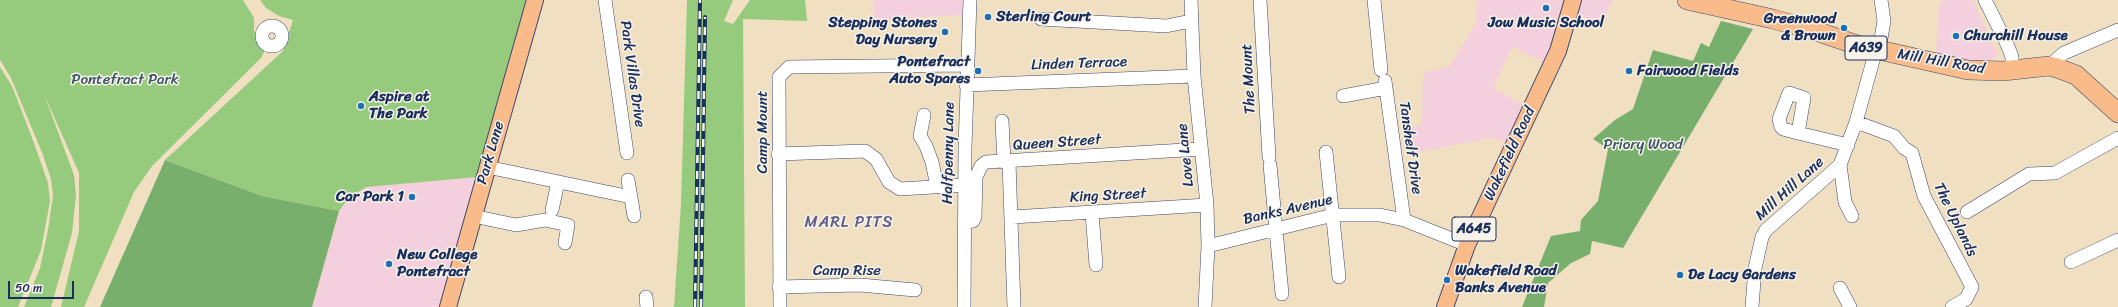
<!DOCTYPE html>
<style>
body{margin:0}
#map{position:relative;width:2118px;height:307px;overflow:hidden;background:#f0dfc0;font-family:Sriracha,sans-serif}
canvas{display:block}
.scale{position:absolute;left:8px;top:281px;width:66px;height:18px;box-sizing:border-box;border:2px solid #1b2f5e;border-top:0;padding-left:5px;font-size:12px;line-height:14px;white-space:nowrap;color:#1b2f5e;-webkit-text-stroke:3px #f7f3e8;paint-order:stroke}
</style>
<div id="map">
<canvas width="2118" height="307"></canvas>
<div class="scale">50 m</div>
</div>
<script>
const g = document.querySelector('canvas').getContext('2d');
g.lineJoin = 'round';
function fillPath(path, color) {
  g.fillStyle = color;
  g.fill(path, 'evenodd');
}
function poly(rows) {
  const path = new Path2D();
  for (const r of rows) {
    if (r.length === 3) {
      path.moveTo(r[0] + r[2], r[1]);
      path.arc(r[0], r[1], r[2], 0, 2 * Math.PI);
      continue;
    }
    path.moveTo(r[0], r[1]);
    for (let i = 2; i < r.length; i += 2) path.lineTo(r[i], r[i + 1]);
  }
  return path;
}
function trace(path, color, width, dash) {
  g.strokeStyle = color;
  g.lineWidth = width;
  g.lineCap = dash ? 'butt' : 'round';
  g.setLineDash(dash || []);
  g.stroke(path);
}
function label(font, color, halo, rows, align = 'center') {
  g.font = font + ' Sriracha,sans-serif';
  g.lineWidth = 3;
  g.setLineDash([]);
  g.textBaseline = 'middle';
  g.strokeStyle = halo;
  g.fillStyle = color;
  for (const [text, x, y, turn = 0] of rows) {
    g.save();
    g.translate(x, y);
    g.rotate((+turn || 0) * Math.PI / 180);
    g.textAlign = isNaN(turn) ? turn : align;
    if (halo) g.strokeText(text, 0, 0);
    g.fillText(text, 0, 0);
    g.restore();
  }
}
const built = poly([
 [873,0,965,0,965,15,875,19],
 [1477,0,1565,0,1562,27,1549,65,1512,47,1493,88,1523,105,1508,142,1489,138,1409,154,1405,130,1422,124,1423,73,1450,66,1476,23],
 [1579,0,1612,0,1603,23,1575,14],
 [1946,0,1973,0,1997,53,1995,58,1985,64,1936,56,1939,4],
 [478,177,440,307,312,307,339,211,350,196,367,187]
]);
const green = poly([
 [0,0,243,0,254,18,254,31,265,50,261,58,152,166,134,192,84,307,61,307,79,231,79,173,44,94,74,175,76,195,72,233,51,307,24,307,40,268,48,230,53,196,51,179,43,155,11,78,0,60],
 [260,0,527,0,478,177,367,187,350,196,339,211,262,196,165,160,283,51,293,20,279,16,266,8],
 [687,0,733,0,724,21,733,24,750,0,805,0,807,21,743,19,745,307,674,307,681,204],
 [0,67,12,86,34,143,48,183,50,201,41,250,18,307,0,307]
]);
const forest = poly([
 [1721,21,1753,29,1623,248,1592,241,1590,254,1571,263,1548,283,1544,307,1522,307,1551,236,1580,231,1581,220,1598,201,1608,149,1593,139,1615,120,1633,109,1653,50,1693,61,1701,43,1709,47],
 [165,160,262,196,339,211,312,307,100,307]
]);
const minor = poly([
 [605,0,627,153],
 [1191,0,1194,76,1207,205,1208,246,1205,307],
 [1260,0,1269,157],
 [1374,0,1381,70],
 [1985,0,2007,44,2012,57,2012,70],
 [1041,19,1166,26,1191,21],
 [272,36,10],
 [1879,50,1884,21,1881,0],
 [2049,66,2064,53,2118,30],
 [1385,81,1404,220],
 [966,85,1194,76],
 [1343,96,1386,88],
 [924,115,920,136,926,146,932,162,937,186],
 [1002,121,1004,162],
 [1856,122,1894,136,1904,148,1912,153,1924,196,1972,287,1966,299,1952,307],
 [1798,133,1804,98,1789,93,1779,119,1781,127,1783,129,1798,133,1848,145],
 [1326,152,1339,277],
 [778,154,865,151,876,159,889,182,900,189,965,185],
 [1009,162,1014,307],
 [1270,165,1282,294],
 [487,167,631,197],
 [628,180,634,216],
 [552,210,558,182],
 [1967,212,2029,174,2055,173,2118,138],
 [1092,213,1096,265],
 [473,216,516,225,545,220,568,225,565,243],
 [1852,216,1845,202,1840,165,1856,122,1876,50],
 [1012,217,1207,205],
 [964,223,973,221,975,217,976,177,981,166,986,162,1201,149],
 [1208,246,1333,215,1380,215,1404,220,1467,245],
 [2071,262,2118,240],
 [779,287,860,285,915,290],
 [1840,288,1850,307],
 [646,297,647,307],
 [780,307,779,77,789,67,967,65],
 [964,307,965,148,970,0],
 [1752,307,1755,268,1762,237,1766,230,1840,165]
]);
const major = poly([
 [448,307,535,0],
 [1445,307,1467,245,1558,51,1573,0]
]);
const highway = poly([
 [1687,0,1773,19,1819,32,1857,45,1968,70,2003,71,2049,66,2057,68,2076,75,2118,113]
]);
const rail = poly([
 [695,307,700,0],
 [701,307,705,17]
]);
const markers = [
 [1546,8,4,"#1f6fb2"],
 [988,17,4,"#1f6fb2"],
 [1844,28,4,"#1f6fb2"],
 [945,32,4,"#1f6fb2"],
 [1956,36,4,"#1f6fb2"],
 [978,71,4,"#1f6fb2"],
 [1629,71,4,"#1f6fb2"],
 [361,106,4,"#1f6fb2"],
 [412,197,4,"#1f6fb2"],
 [389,264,4,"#1f6fb2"],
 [1680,275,4,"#1f6fb2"],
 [1447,280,4,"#1f6fb2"]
];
const shields = [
 [1866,48,42],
 [1474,229,44]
];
const shieldNames = [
 ["A639",1866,48],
 ["A645",1474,229]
];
const poiNames = [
 ["Sterling Court",996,17],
 ["Greenwood",1836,19,"right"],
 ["& Brown",1836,36,"right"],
 ["Stepping Stones",937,23,"right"],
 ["Day Nursery",937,40,"right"],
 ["Jow Music School",1546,23,"center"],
 ["Churchill House",1964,36],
 ["Pontefract",970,62,"right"],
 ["Auto Spares",970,79,"right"],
 ["Fairwood Fields",1637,71],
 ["Aspire at",369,97],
 ["The Park",369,114],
 ["Car Park 1",404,197,"right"],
 ["New College",397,255],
 ["Pontefract",397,272],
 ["Wakefield Road",1455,271],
 ["Banks Avenue",1455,288],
 ["De Lacy Gardens",1688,275]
];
const streetNames = [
 ["Mill Hill Road",1941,62,10],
 ["Linden Terrace",1079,64,-2],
 ["Park Villas Drive",632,74,82],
 ["The Mount",1249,79,-93],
 ["Camp Mount",763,132,-90],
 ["Queen Street",1057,143,-4],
 ["Tanshelf Drive",1410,148,82],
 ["Park Lane",491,153,-74],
 ["Halfpenny Lane",949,153,-89],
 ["Wakefield Road",1510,154,-65],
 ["Love Lane",1186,155,-96],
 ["Mill Hill Lane",1790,189,-42],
 ["King Street",1108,196,-3],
 ["Banks Avenue",1288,210,-13],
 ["The Uplands",1955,220,64],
 ["Camp Rise",847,271]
];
const parkNames = [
 ["Pontefract Park",125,80],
 ["Priory Wood",1643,145]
];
const neighbourhoodNames = [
 ["MARL PITS",849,223]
];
fillPath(built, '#f4cfdd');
fillPath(green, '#96cb7d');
fillPath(forest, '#78af6c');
trace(minor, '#3b496d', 14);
trace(major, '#3b496d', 18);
trace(highway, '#3b496d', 20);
trace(minor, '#fff', 13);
trace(major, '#fabb8b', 16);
trace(highway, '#fabb8b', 19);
trace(rail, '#1b2f5e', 4);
trace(rail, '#f7f3e8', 2.5, [8]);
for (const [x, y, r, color] of markers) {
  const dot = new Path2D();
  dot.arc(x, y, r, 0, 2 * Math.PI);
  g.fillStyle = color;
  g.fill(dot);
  trace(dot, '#f7f3e8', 1.5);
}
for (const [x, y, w] of shields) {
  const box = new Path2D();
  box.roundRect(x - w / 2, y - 12, w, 24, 3);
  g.fillStyle = '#f7f3e8';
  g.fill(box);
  trace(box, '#1b2f5e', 1);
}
label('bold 14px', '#1b2f5e', null, shieldNames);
label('bold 15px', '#1b2f5e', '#f7f3e8', poiNames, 'left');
label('15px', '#1b2f5e', '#f7f3e8', streetNames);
label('15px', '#3a5666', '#f7f3e8', parkNames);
g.letterSpacing = '1px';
label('16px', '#605c8c', '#f7f3e8', neighbourhoodNames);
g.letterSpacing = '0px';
</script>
